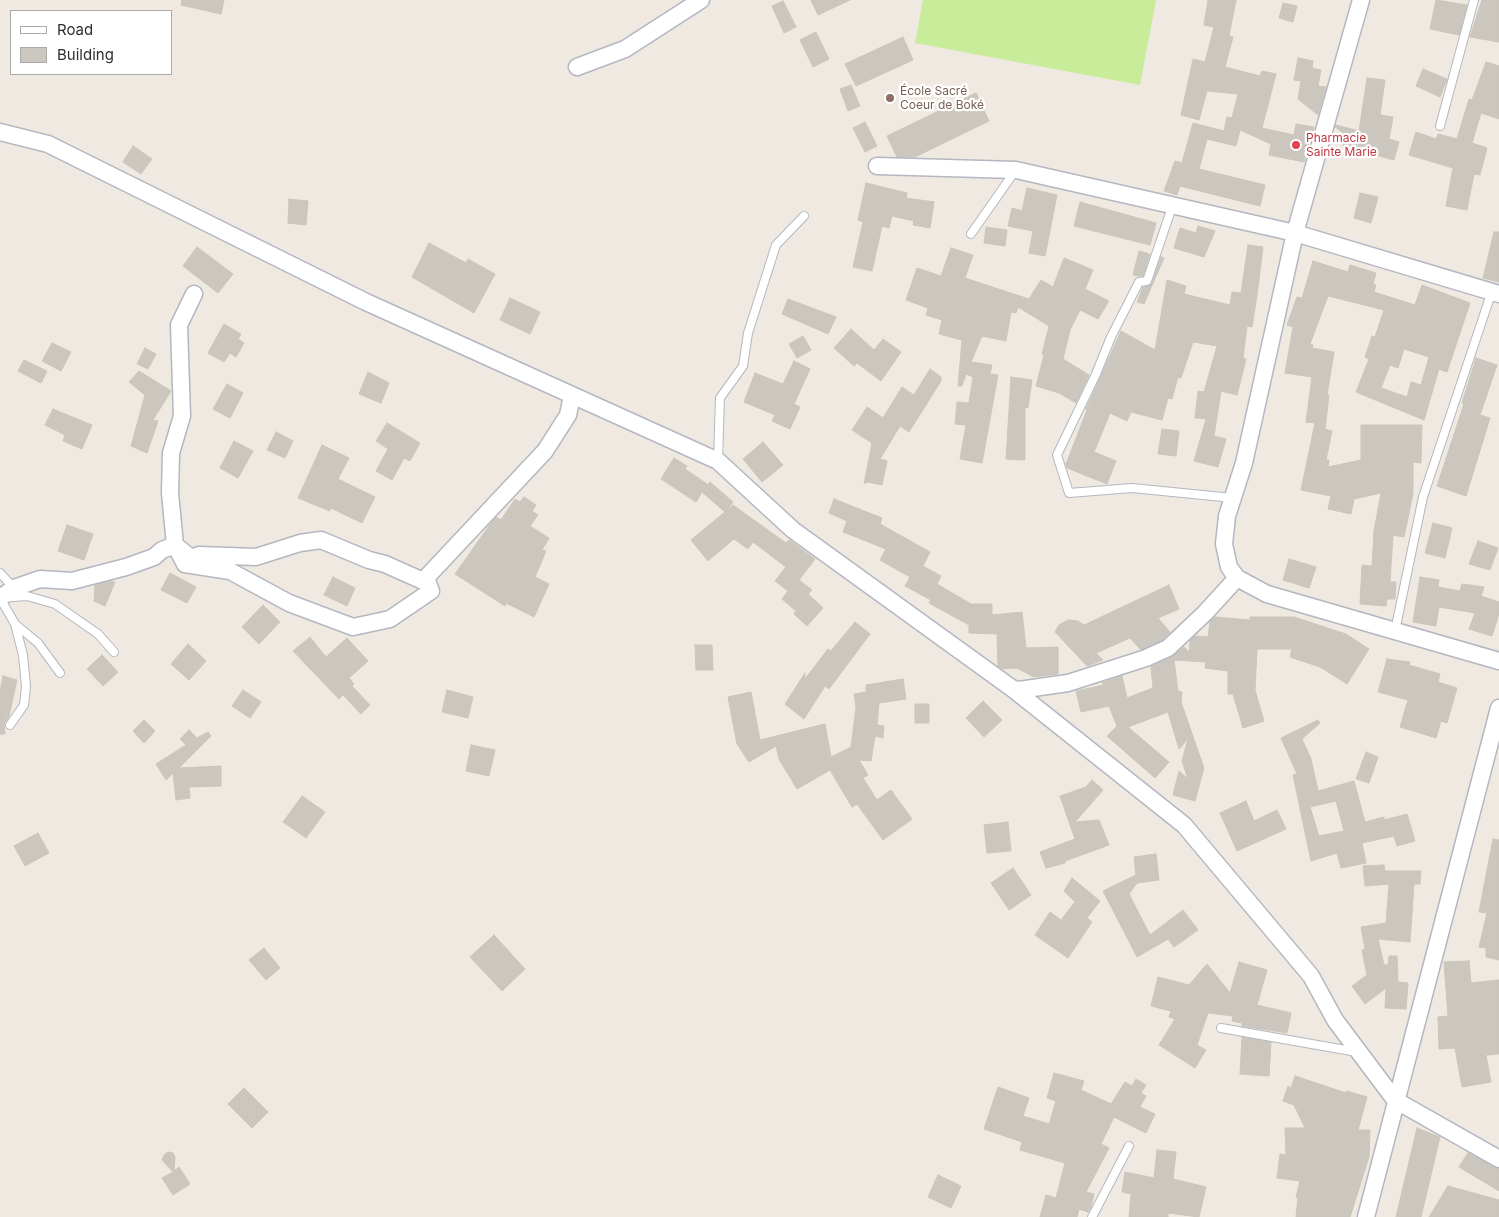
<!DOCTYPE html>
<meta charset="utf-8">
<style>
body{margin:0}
#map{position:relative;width:1499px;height:1217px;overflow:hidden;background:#efe9e1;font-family:Inter,sans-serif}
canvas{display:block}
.legend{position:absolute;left:10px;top:10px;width:162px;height:65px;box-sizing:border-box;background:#fff;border:1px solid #ababab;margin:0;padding:6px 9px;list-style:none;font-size:15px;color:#2e2e2e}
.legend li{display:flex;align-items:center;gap:10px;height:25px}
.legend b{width:25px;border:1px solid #ababab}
</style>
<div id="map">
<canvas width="1499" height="1217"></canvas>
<ul class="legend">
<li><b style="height:6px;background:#fff"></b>Road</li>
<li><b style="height:14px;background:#cbc7bf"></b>Building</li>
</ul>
</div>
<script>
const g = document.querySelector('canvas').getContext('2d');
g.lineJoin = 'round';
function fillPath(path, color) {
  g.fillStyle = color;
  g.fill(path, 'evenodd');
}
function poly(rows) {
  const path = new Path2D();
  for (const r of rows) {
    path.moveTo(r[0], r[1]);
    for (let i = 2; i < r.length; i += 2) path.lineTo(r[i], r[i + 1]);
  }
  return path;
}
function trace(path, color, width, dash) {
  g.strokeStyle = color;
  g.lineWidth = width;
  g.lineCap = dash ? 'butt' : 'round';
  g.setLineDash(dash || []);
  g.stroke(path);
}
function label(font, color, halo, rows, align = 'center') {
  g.font = font + ' Inter,sans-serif';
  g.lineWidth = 4.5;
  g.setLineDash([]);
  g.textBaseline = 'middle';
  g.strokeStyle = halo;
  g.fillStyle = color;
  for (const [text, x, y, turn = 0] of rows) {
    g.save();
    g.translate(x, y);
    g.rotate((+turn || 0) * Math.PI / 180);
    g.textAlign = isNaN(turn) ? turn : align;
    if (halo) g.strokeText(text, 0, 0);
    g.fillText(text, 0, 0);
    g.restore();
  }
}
const pitch = poly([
 [923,0,1156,0,1140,85,915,43]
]);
const building = poly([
 [182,0,224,0,221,14,181,5,182,0],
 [811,0,850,0,818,15,811,0],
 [1208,0,1236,0,1229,36,1233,37,1225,67,1260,76,1262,71,1276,74,1262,128,1294,135,1296,124,1314,127,1304,162,1269,155,1271,144,1240,130,1236,146,1207,139,1199,169,1265,185,1260,206,1180,186,1177,195,1164,191,1175,161,1182,163,1193,123,1224,131,1227,117,1232,118,1238,94,1207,91,1199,120,1181,115,1193,59,1205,62,1214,27,1204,25,1208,0],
 [1436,0,1467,5,1459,35,1430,29,1436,0],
 [1482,0,1499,0,1499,42,1470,37,1482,0],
 [783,1,796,27,784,33,772,6,783,1],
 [1283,3,1297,6,1293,22,1279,18,1283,3],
 [816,32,829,59,813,67,800,40,816,32],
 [903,37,913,60,856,86,845,64,903,37],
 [1298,58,1313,61,1312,68,1321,70,1318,86,1326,87,1318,115,1298,99,1301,81,1294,80,1298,58],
 [1486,62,1499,66,1499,119,1481,113,1472,143,1487,148,1480,175,1474,174,1467,210,1446,206,1453,168,1409,155,1416,132,1436,139,1438,134,1457,139,1469,99,1472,100,1486,62],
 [1423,69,1447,79,1440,97,1416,86,1423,69],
 [1367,78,1385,80,1380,115,1393,117,1389,139,1399,142,1394,160,1343,146,1346,135,1335,127,1336,125,1359,131,1367,78],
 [851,85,860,106,848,111,840,89,851,85],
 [976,93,989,121,915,157,897,157,887,136,976,93],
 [865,122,877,146,865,152,853,128,865,122],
 [133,146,152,159,141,174,123,162,133,146],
 [866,183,907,193,906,198,934,202,930,228,913,225,914,221,892,216,889,228,882,226,872,271,853,267,863,222,858,220,866,183],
 [1027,188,1057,195,1045,256,1029,253,1033,231,1008,226,1012,208,1022,211,1027,188],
 [1360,193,1378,197,1371,223,1354,218,1360,193],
 [289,199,308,201,306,225,288,223,289,199],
 [1080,202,1156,223,1150,245,1074,226,1080,202],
 [1198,226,1215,231,1204,257,1174,248,1180,228,1196,233,1198,226],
 [986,227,1007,230,1005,246,984,243,986,227],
 [1494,232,1499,232,1499,282,1483,278,1494,232],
 [429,243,466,263,468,259,495,274,474,313,412,277,429,243],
 [1248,245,1263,247,1257,295,1252,327,1247,326,1243,358,1246,359,1237,395,1221,391,1214,436,1226,439,1218,467,1194,461,1206,419,1195,418,1198,391,1204,392,1217,346,1193,342,1181,378,1178,377,1172,399,1168,398,1162,420,1131,412,1127,421,1110,413,1094,452,1116,461,1107,484,1067,468,1066,464,1087,410,1086,409,1121,331,1155,350,1167,280,1186,286,1184,294,1230,305,1232,292,1241,293,1248,245],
 [197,247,233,274,218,293,183,266,197,247],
 [951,248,973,255,965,278,1029,299,1041,280,1053,287,1064,258,1093,270,1085,289,1109,301,1098,319,1080,310,1070,330,1063,359,1089,375,1076,403,1059,393,1036,386,1044,355,1042,354,1049,326,1018,307,1016,313,1011,312,1006,341,982,336,971,362,992,365,990,374,998,375,982,463,960,459,966,425,955,424,957,402,969,403,973,377,966,374,962,386,958,386,962,340,939,334,942,320,926,315,928,308,906,300,917,268,941,276,951,248],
 [1139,251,1150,254,1143,276,1138,276,1133,275,1139,251],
 [1161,257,1164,258,1144,304,1137,302,1143,287,1152,283,1161,257],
 [1313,261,1348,272,1350,265,1376,273,1373,284,1376,285,1374,292,1415,305,1422,285,1470,303,1447,372,1439,369,1424,420,1356,392,1369,359,1365,357,1372,336,1375,337,1384,310,1328,296,1310,344,1313,345,1312,348,1334,352,1327,395,1329,395,1325,429,1332,431,1326,460,1329,460,1328,467,1361,460,1361,425,1422,425,1421,463,1413,462,1413,494,1404,537,1393,535,1390,582,1396,582,1395,599,1387,599,1386,606,1360,604,1362,565,1372,566,1374,531,1381,493,1354,499,1351,514,1328,509,1331,496,1301,490,1315,423,1306,422,1312,377,1285,373,1293,327,1287,325,1297,297,1302,298,1313,261],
 [1404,349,1429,357,1421,385,1411,382,1407,397,1381,388,1390,365,1398,368,1404,349],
 [510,298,540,312,530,334,500,320,510,298],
 [788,299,836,317,828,334,782,314,788,299],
 [224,324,241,334,238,339,244,343,236,357,230,353,224,362,208,353,224,324],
 [851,329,874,350,883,339,901,352,881,381,857,363,854,366,834,348,851,329],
 [803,336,811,350,797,358,789,344,803,336],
 [52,343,71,352,61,371,42,361,52,343],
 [145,348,156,354,148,369,137,364,145,348],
 [1476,358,1497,365,1480,415,1490,418,1466,496,1437,486,1464,404,1462,403,1476,358],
 [24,360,47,371,41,383,18,371,24,360],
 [794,361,810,369,794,404,800,407,790,429,772,421,775,415,744,402,755,373,783,384,794,361],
 [930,369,941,377,941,381,909,432,900,426,880,459,887,461,882,485,867,482,864,484,872,443,852,430,867,407,883,418,902,387,914,395,930,369],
 [139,371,171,391,153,420,158,421,147,453,131,446,145,395,129,382,139,371],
 [368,372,389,383,381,403,359,394,368,372],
 [1011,377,1032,380,1028,408,1025,407,1025,460,1006,459,1011,377],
 [227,384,243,393,230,418,213,409,227,384],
 [53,409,92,425,82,449,63,441,65,435,45,425,53,409],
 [387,423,420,443,410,461,404,458,392,480,376,471,388,449,376,441,387,423],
 [1162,429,1179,431,1176,456,1158,454,1162,429],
 [276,432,293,441,285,458,267,450,276,432],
 [234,441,253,451,238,478,220,468,234,441],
 [763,442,783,465,762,482,743,459,763,442],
 [322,445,349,458,338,479,375,497,362,523,331,508,330,511,298,498,322,445],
 [674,458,687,466,685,469,707,484,704,489,710,482,733,502,726,511,733,505,786,543,789,540,815,559,799,580,812,590,808,594,823,608,807,626,794,614,796,611,782,599,788,591,775,581,786,567,753,542,748,549,734,539,708,561,691,540,725,512,702,492,696,502,661,479,674,458],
 [524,497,536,505,532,511,538,515,530,526,549,538,542,550,546,551,535,577,549,584,534,617,506,603,505,606,455,574,491,523,496,517,501,520,515,499,520,502,524,497],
 [834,499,882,518,880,524,930,552,923,566,941,576,937,584,971,604,992,604,992,615,1022,612,1026,648,1058,647,1058,674,1034,677,1017,668,1002,669,998,666,997,634,969,633,969,625,929,603,931,600,905,586,910,577,880,560,886,549,843,532,847,521,829,513,834,499],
 [1433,523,1452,528,1445,558,1425,553,1433,523],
 [67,525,93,534,84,560,58,551,67,525],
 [1478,541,1498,548,1490,570,1469,564,1478,541],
 [1289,559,1316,567,1309,588,1283,580,1289,559],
 [170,573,196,587,187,603,161,590,170,573],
 [333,577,355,588,347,606,324,595,333,577],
 [1420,577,1439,580,1438,587,1460,591,1462,584,1484,587,1481,596,1499,602,1499,614,1492,636,1469,629,1475,613,1439,607,1436,626,1413,622,1420,577],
 [111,581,115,582,105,606,94,601,95,585,111,581],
 [1169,585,1179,609,1158,618,1170,632,1162,640,1142,649,1140,649,1130,638,1096,653,1103,660,1087,666,1055,632,1059,625,1068,620,1078,621,1084,625,1169,585],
 [263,605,280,622,259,644,242,627,263,605],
 [1215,617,1250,620,1250,617,1294,617,1346,634,1369,649,1347,684,1320,667,1290,657,1292,649,1257,649,1255,690,1264,721,1243,728,1233,694,1228,694,1228,671,1205,668,1206,662,1174,660,1178,691,1182,692,1181,702,1204,768,1195,801,1173,795,1179,771,1188,779,1182,761,1188,739,1179,749,1168,712,1128,727,1169,762,1155,778,1107,736,1117,726,1109,706,1081,712,1076,691,1104,685,1102,683,1122,676,1127,698,1153,688,1151,667,1172,657,1184,647,1189,652,1190,641,1195,636,1208,637,1210,622,1215,617],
 [855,622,870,634,829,689,825,686,804,719,785,704,805,673,805,679,828,649,831,651,855,622],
 [310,637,326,657,347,638,368,661,349,678,354,684,352,686,370,705,361,714,343,695,339,699,293,651,310,637],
 [188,644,206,661,189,680,171,664,188,644],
 [695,645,712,645,713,670,696,670,695,645],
 [102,655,118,672,103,686,87,669,102,655],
 [1387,659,1410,662,1409,665,1440,674,1438,682,1457,688,1447,723,1441,721,1436,738,1400,727,1408,700,1378,692,1387,659],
 [3,676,17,680,9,716,4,724,5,734,0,734,0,692,3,676],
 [903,679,906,699,879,703,877,725,884,726,883,738,875,736,871,761,859,760,868,775,863,778,877,800,891,790,912,819,883,840,857,804,852,807,830,770,797,789,779,759,776,746,749,762,737,744,728,697,751,692,760,740,825,724,831,757,851,747,856,707,854,694,866,692,866,685,903,679],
 [243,690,261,702,250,718,232,706,243,690],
 [447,690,473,697,468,718,442,712,447,690],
 [983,701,1002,720,984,737,966,718,983,701],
 [915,704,929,704,929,723,915,723,915,704],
 [144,720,155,731,144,743,133,731,144,720],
 [1318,720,1320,723,1302,739,1311,759,1318,791,1354,781,1365,822,1384,817,1384,820,1407,814,1415,841,1397,846,1394,836,1362,843,1366,863,1341,868,1337,853,1311,861,1293,775,1297,774,1281,738,1318,720],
 [1336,801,1344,831,1319,836,1310,807,1336,801],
 [189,730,197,738,208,732,211,736,179,768,221,766,221,786,189,787,190,798,176,800,173,773,166,780,156,764,186,745,180,739,189,730],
 [471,745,495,750,489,776,466,771,471,745],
 [1366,752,1378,757,1369,783,1356,779,1366,752],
 [1092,780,1103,790,1075,822,1099,820,1109,845,1065,861,1065,863,1046,868,1040,852,1075,839,1060,796,1086,787,1092,780],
 [302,796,325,812,306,838,283,822,302,796],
 [1246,801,1254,821,1277,810,1286,829,1237,851,1220,813,1246,801],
 [1008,822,1011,851,987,853,984,825,1008,822],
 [38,833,49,853,25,866,14,846,38,833],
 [1493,839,1499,840,1499,960,1486,957,1486,948,1479,947,1487,913,1479,912,1493,839],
 [1156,854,1159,880,1137,883,1129,894,1150,935,1183,910,1198,930,1174,947,1168,939,1137,957,1103,891,1136,875,1134,857,1156,854],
 [1384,865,1385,871,1421,871,1420,884,1414,884,1410,942,1378,939,1384,965,1388,965,1389,956,1397,956,1398,982,1408,983,1406,1009,1385,1008,1386,988,1365,1004,1352,986,1367,975,1362,950,1365,949,1361,927,1386,923,1389,884,1365,886,1363,866,1384,865],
 [1013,868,1031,895,1009,910,991,883,1013,868],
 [1072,878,1100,901,1087,918,1092,922,1068,958,1035,935,1050,912,1061,920,1075,902,1064,891,1072,878],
 [494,935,525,969,502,991,470,957,494,935],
 [264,948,280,968,266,980,249,960,264,948],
 [1469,961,1471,983,1499,980,1499,1054,1486,1055,1491,1082,1462,1087,1455,1048,1439,1049,1438,1017,1448,1016,1444,962,1469,961],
 [1239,962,1267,970,1257,1005,1291,1013,1287,1033,1242,1026,1242,1023,1232,1021,1233,1016,1208,1013,1197,1045,1206,1050,1195,1068,1159,1045,1175,1019,1169,1017,1171,1011,1151,1006,1158,977,1189,985,1207,964,1230,993,1239,962],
 [1242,1037,1271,1042,1269,1076,1240,1074,1242,1037],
 [1054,1073,1084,1081,1081,1090,1111,1104,1125,1082,1132,1086,1136,1079,1146,1085,1141,1093,1146,1096,1140,1107,1155,1114,1146,1133,1114,1117,1101,1144,1109,1148,1086,1192,1094,1194,1091,1207,1088,1212,1079,1209,1077,1217,1040,1217,1046,1195,1056,1198,1065,1163,1020,1150,1022,1142,984,1129,998,1087,1029,1098,1023,1116,1049,1124,1056,1101,1047,1098,1054,1073],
 [1295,1076,1346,1093,1347,1091,1367,1097,1358,1130,1370,1130,1369,1157,1350,1217,1296,1217,1298,1198,1296,1197,1300,1181,1277,1178,1280,1154,1286,1155,1285,1128,1305,1128,1294,1105,1283,1101,1288,1086,1291,1088,1295,1076],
 [244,1088,268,1112,252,1128,228,1104,244,1088],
 [1417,1128,1440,1137,1421,1217,1396,1217,1417,1128],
 [1157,1150,1176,1152,1173,1179,1206,1187,1199,1217,1168,1213,1168,1217,1129,1217,1131,1194,1122,1192,1125,1172,1154,1178,1157,1150],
 [168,1152,173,1153,175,1157,174,1171,179,1167,190,1184,173,1195,162,1178,173,1172,162,1160,164,1155,168,1152],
 [1468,1153,1499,1169,1499,1191,1459,1167,1468,1153],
 [938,1175,961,1186,951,1208,928,1197,938,1175],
 [1448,1186,1499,1200,1499,1217,1429,1217,1448,1186]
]);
const service = poly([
 [1440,126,1474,0],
 [1172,207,1147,281,1139,282,1111,337,1096,374,1057,455,1069,493,1132,488,1233,498],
 [971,234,1015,171],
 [718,461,720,398,743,366,748,333,776,245,804,216],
 [0,573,14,588],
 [15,624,38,643,60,673],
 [1395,631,1423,497,1492,291],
 [10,725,24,705,26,686,23,655,15,624,0,598,27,596,55,604,98,634,114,652],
 [1221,1028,1357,1052],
 [1092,1217,1129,1146]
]);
const minor = poly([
 [577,67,625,49,701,0],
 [0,132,48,144,366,302,718,461,793,530,1013,689,1184,825,1311,976,1335,1020,1395,1100,1499,1159],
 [877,166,1016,170,1295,233,1499,294],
 [194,294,179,325,182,416,171,453,170,493,175,545,185,564,230,571,289,603,353,627,390,619,431,591,428,583,423,581],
 [1237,578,1267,594,1499,661],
 [0,598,14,588,40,579,72,581,126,567,154,557,162,550,175,545,191,558,199,555,256,557,300,543,321,540,369,560,385,564,423,581,545,451,568,415,572,396],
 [1013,689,1019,690,1068,683,1146,658,1168,648,1205,613,1237,578,1229,567,1224,544,1227,516,1244,463,1295,233,1361,0],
 [1366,1217,1499,708]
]);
const markers = [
 [890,98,5,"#8d6e63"],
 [1296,145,5,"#e0444e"]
];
const educationNames = [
 ["École Sacré",900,91],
 ["Coeur de Boké",900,105]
];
const healthNames = [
 ["Pharmacie",1306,138],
 ["Sainte Marie",1306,152]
];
fillPath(pitch, '#c9ec9a');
fillPath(building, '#cbc7bf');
trace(building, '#cbc5ba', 1);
trace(service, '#b4b7c1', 10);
trace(minor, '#b4b7c1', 19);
trace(service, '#fff', 8);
trace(minor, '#fff', 16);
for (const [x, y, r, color] of markers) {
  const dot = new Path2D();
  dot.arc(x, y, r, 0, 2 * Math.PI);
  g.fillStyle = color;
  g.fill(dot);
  trace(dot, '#fff', 2);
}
label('12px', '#785e54', '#fff', educationNames, 'left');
label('12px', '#be3a42', '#fff', healthNames, 'left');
</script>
